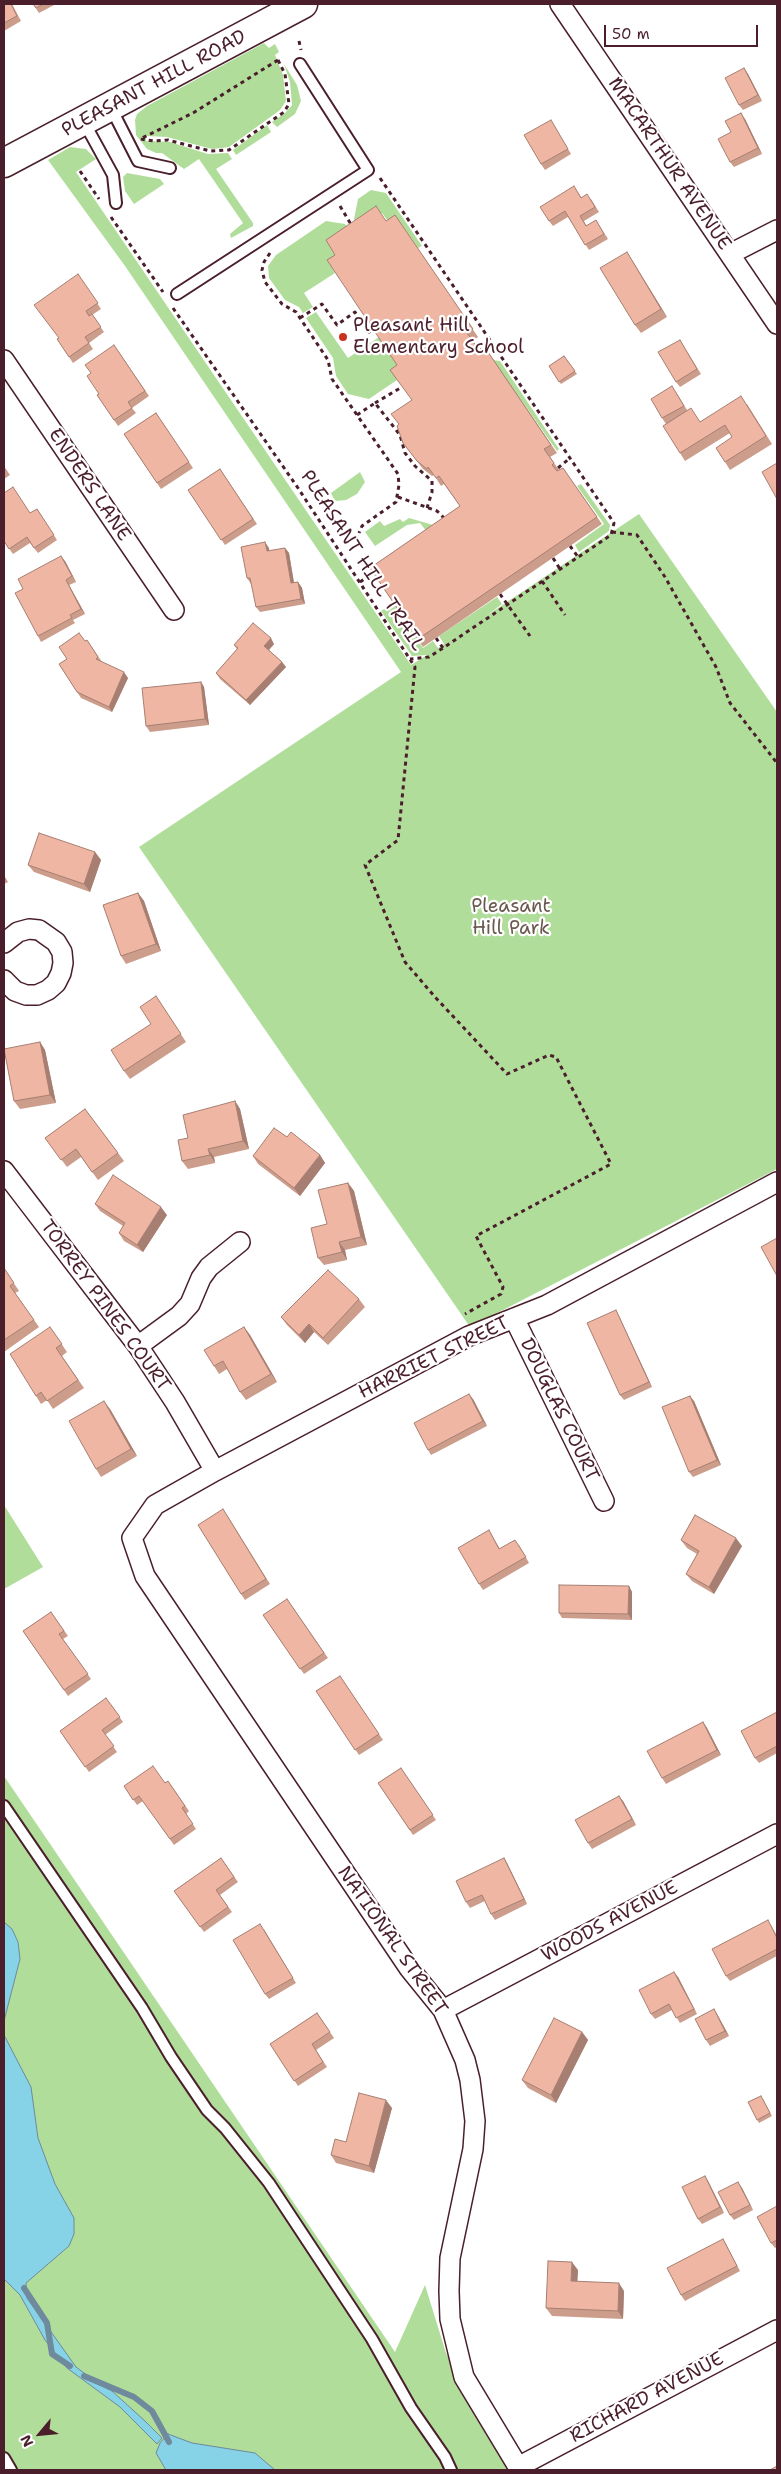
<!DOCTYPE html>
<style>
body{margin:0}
#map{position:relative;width:781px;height:2474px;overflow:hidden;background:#fff;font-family:"Shantell Sans",sans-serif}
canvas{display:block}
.frame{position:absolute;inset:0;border:5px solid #4a1f2b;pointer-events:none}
.north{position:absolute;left:15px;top:2409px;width:50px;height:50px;-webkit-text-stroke:4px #fff;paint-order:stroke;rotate:242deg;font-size:14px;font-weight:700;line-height:20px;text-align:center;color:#4a1f2b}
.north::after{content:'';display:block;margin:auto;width:18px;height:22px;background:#4a1f2b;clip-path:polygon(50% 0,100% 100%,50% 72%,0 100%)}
.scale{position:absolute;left:604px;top:25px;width:154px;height:22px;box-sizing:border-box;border:2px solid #4a1f2b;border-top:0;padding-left:6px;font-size:15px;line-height:18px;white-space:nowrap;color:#4a1f2b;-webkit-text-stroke:4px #fff;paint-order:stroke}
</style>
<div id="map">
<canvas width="781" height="2474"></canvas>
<div class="frame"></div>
<div class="north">N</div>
<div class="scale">50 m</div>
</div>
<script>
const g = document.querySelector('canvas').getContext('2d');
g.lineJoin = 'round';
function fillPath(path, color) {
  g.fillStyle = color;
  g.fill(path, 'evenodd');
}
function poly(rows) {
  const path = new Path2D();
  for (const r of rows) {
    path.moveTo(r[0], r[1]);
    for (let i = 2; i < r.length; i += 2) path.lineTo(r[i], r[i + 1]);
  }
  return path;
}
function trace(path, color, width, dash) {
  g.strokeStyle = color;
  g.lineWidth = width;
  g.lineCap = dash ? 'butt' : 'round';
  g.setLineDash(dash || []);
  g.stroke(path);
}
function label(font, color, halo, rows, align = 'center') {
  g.font = font + ' "Shantell Sans",sans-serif';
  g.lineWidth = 4.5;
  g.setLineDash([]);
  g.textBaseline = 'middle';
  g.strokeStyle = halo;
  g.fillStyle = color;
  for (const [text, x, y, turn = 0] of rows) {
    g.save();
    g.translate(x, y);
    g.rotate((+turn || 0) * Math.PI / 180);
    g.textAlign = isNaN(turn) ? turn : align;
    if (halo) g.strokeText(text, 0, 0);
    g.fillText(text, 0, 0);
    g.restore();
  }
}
const green = poly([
 [264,43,269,48,275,44,279,52,275,55,283,75,286,101,280,110,229,147,222,148,212,149,167,137,146,136,146,141,170,142,208,154,228,153,232,159,216,169,253,223,253,226,231,238,230,234,243,223,199,159,184,169,162,153,156,153,147,149,136,135,135,120,137,114,147,106],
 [284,64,297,85,301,101,295,114,277,127,272,122,285,113,292,105,290,82],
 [267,125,271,132,236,155,233,150],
 [70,147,86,149,96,159,76,172,411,665,427,655,412,656,381,611,393,603,423,648,433,641,438,648,444,644,439,636,497,597,502,604,486,616,639,514,777,712,777,1169,470,1327,139,847,401,672,125,266,48,160],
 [127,173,160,179,164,184,134,204,125,191,123,177],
 [371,190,386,193,422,246,418,248,400,222,392,227,382,213,360,229,354,219,358,199],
 [326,221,345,224,352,233,331,248,340,263,332,268,335,273,304,293,313,307,303,313,299,307,285,300,269,278,268,266,276,255],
 [316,312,348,358,379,337,403,372,396,378,397,380,369,399,348,394,336,376,333,358,306,318],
 [493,360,500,361,559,449,557,451],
 [360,472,365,482,357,494,346,500,335,501,331,493],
 [581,484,610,525,609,531,579,552,575,545,604,524,577,486],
 [409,518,433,525,431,537,420,523,407,525,375,546,365,532,380,521,384,526,400,519,403,522],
 [4,1505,43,1567,4,1589],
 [4,1776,395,2352,425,2285,446,2353,483,2428,508,2470,4,2470]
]);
const water = poly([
 [4,1922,12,1929,18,1942,20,1959,4,2021,4,1922],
 [4,2035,31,2087,38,2138,55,2184,74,2218,74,2234,69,2246,26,2283,27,2298,76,2367,100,2385,112,2391,145,2421,162,2438,157,2444,120,2407,67,2368,45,2340,20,2295,4,2279,4,2035],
 [168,2434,192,2443,255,2453,275,2470,166,2470,156,2453,160,2443,168,2434]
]);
const stream = poly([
 [24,2288,47,2323,52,2354,70,2366],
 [84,2376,134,2397,152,2411,169,2442]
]);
const path = poly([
 [299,41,301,50],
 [278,60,285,74,289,104,284,112,229,150,210,151,168,140,154,141,140,139,193,113,278,60],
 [80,171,99,199],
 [380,178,614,523,611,535,443,648,429,657,410,659],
 [340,206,352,226],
 [111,217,163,292],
 [270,253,264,262,262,270,265,282,282,304,296,312,328,360,332,379,398,474,399,485,396,502,362,526,359,533],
 [173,308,298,488,415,667,398,840,365,865,405,962,435,997,507,1074,549,1055,556,1057,611,1164,476,1236,503,1287,501,1294,465,1314],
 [300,318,322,304,337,325,355,312,372,336],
 [479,351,492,343],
 [375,403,402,387],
 [357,415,375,403,400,435,405,453,415,466,432,481,432,492,427,508],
 [558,468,570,458],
 [398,497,437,511,446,520],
 [612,532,637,535,665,577,716,667,730,703,777,763],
 [570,546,578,557],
 [553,558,560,569],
 [542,581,565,615],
 [360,582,376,571],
 [500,594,530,636],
 [436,638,443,648]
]);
const lane = poly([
 [111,108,138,161,170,168],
 [84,122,113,175,116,203],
 [177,294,368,170,300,64],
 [4,1806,142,2008,171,2057,207,2110,225,2128,269,2183,372,2339,411,2408,445,2457,451,2470],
 [4,2458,11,2470]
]);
const street = poly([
 [560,4,777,324],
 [730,254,777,230],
 [4,360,174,610],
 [4,943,18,932,29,929,39,930,56,942,62,952,63,963,61,973,56,983,48,990,37,995,26,995,15,991,4,980],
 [4,1171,138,1346,175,1402,215,1471],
 [514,1318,604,1501],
 [138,1346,179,1316,190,1304,201,1278,209,1267,240,1242],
 [443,2010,777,1834],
 [518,2467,777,2330],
 [520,2470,464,2377,450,2319,449,2291,450,2258,473,2149,475,2121,470,2080,465,2060,443,2010,409,1968,145,1576,132,1538,155,1505,215,1471,469,1336,547,1305,777,1182]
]);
const secondary = poly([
 [4,163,303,4]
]);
const wall = poly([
 [4,4,12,4,21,21,4,31],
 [33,4,56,4,39,13],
 [744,68,748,74,762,101,743,110,739,105],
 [745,119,762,154,734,167,730,162,731,132],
 [554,125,571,154,545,170,541,164],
 [578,192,581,197,591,199,599,212,584,221,586,225,599,225,608,239,589,250,568,217,553,226,549,221],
 [395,215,478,337,473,341,481,353,486,349,557,453,550,457,559,470,563,468,602,524,423,647,370,568,460,506,444,484,441,486,434,475,432,476,423,469,403,443,399,425,412,400,386,221],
 [632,260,667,317,641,333,635,325],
 [78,274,101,309,92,315,104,332,89,343,93,349,73,363,57,339,59,338],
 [680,340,701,374,680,387,676,382],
 [114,345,149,396,132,408,136,413,118,426,97,395,99,394,91,373],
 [564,356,577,374,561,384,549,366],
 [676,392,687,410,700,422,747,404,772,444,730,470,725,462,732,437,730,433,685,461,680,453,666,424,662,418],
 [156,413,193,468,161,489,124,434],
 [4,466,10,475,4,479],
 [220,469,257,524,225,545,188,490],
 [37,509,57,540,38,553,30,543,13,554,4,541,31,513],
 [269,548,269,551,285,548,289,553,294,583,298,582,302,588,305,604,260,612,256,607,252,583,251,584,247,578],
 [65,561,76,582,69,585,85,614,73,620,75,623,41,642,38,636,23,589],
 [87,640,102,662,128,678,112,712,81,698,59,664,67,659],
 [274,644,269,650,282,662,286,667,250,705,220,679,216,673,237,649,234,645],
 [201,682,204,687,209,725,150,732,146,726],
 [95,852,101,860,90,892,34,872,28,865],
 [4,875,8,882,4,884],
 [138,893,144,901,161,951,126,964,121,956],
 [156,996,186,1042,130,1079,124,1071,151,1024],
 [40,1042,45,1050,56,1103,20,1109,14,1101],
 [235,1101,240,1109,249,1149,214,1157,215,1163,188,1169,182,1161,188,1138],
 [85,1109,124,1161,98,1180,81,1157,67,1167,45,1138],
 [287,1137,320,1155,325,1163,300,1196,258,1164,253,1156],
 [348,1183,354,1191,367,1245,345,1250,347,1260,324,1265,318,1258,327,1224],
 [95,1204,167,1215,143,1252,124,1241,119,1233,123,1226,100,1211],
 [4,1268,19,1291,15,1293,39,1327,4,1352],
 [359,1299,365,1307,328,1345,314,1332,305,1343,287,1325,281,1317],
 [616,1310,619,1316,652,1387,624,1400,620,1395],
 [50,1327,67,1352,62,1356,84,1388,53,1409,47,1400,41,1404,36,1396],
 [244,1327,250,1335,277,1382,246,1400,240,1392,227,1369,219,1374,214,1366],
 [473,1399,487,1426,431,1455,428,1450],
 [694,1401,721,1465,693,1477,689,1472],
 [110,1409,137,1456,101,1477,96,1469],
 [227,1515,270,1584,245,1600,241,1594],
 [489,1530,500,1549,519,1545,529,1563,483,1590,479,1584],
 [681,1540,742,1546,714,1594,692,1581,686,1574,697,1554,687,1548],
 [629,1586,632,1592,632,1620,562,1618,559,1613],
 [287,1599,328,1658,304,1674,263,1615],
 [51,1612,68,1636,63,1639,91,1679,68,1696,23,1631],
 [340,1676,383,1740,359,1755,316,1691],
 [106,1698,123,1722,105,1735,117,1752,89,1772,60,1731],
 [777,1712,777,1753,759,1763,755,1758],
 [703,1722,707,1728,721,1755,666,1784,662,1778],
 [401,1768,436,1820,413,1835,378,1783],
 [168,1781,189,1811,186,1814,196,1829,174,1845,143,1801,137,1805,124,1786,165,1783],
 [623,1801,636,1825,592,1849,588,1843],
 [221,1858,238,1882,220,1895,232,1912,204,1932,174,1891],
 [504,1858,507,1863,527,1904,495,1920,491,1914,485,1901,470,1908,466,1902],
 [771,1925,777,1936,777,1956,730,1981,726,1976],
 [264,1929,296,1983,269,1999,265,1994],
 [678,1977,697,2014,680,2023,672,2010,655,2019,651,2014],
 [714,2009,717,2014,729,2036,710,2046,706,2040],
 [317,2013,334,2038,316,2050,327,2067,298,2086,270,2044],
 [582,2032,588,2040,556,2103,528,2088,522,2080],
 [763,2099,772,2116,759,2123,757,2120],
 [392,2108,374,2173,336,2163,331,2155,346,2142],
 [705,2176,708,2181,724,2213,702,2224,698,2219],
 [742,2188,753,2210,734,2220,730,2215],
 [777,2206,777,2247,775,2248,771,2243],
 [723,2239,726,2244,740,2271,685,2301,681,2295],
 [578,2270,577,2281,624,2291,623,2319,552,2316,546,2308]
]);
const shadedWall = poly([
 [744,68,748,74,762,101,758,95],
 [741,113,745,119,762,154,758,148],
 [627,252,632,260,667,317,661,309],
 [265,542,269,548,270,557,267,551],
 [285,548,289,553,295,589,291,583],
 [61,556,65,561,76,582,72,576],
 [66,580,69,585,85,614,81,609],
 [298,582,302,588,305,604,301,599],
 [271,638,274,644,268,651,264,646],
 [282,662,286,667,250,705,246,700],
 [124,672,128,678,112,712,109,707],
 [201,682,204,687,209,725,205,719],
 [95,852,101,860,90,892,84,884],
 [138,893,144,901,161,951,156,944],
 [40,1042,45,1050,56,1103,50,1095],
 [235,1101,240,1109,249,1149,243,1141],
 [208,1149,214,1157,215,1163,210,1155],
 [320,1155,325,1163,300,1196,294,1188],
 [348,1183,354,1191,367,1245,361,1237],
 [161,1207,167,1215,143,1252,137,1245],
 [339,1242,345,1250,347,1260,342,1252],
 [616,1310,619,1316,652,1387,649,1382],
 [309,1324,314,1332,305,1343,299,1335],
 [244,1327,250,1335,277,1382,271,1374],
 [469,1394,473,1399,487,1426,483,1421],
 [690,1396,694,1401,721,1465,717,1460],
 [104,1401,110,1409,137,1456,131,1449],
 [736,1538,742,1546,714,1594,709,1587],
 [629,1586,632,1592,632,1620,628,1614],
 [703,1722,707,1728,721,1755,717,1750],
 [619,1796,623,1801,636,1825,632,1819],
 [504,1858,507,1863,527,1904,524,1899],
 [674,1972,678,1977,697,2014,694,2009],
 [714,2009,717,2014,729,2036,725,2031],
 [582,2032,588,2040,556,2103,551,2095],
 [386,2100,392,2108,374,2173,369,2166],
 [705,2176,708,2181,724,2213,720,2207],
 [738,2182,742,2188,753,2210,750,2205],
 [572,2262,578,2270,577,2288,571,2281],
 [619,2283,624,2291,623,2319,618,2311]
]);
const building = poly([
 [4,4,11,4,17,16,4,23,4,4],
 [33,4,43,4,36,8,33,4],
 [744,68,758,95,739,105,725,78,744,68],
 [741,113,758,148,730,162,718,139,731,132,725,121,741,113],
 [551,120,568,149,541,164,524,135,551,120],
 [574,186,581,198,587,194,595,207,580,216,586,226,596,220,604,234,585,245,565,211,549,221,540,207,574,186],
 [376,206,386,221,395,215,473,329,467,333,474,343,480,353,486,349,551,445,544,449,554,463,552,465,557,471,563,468,597,517,418,639,370,568,460,506,439,476,436,478,428,467,427,469,417,461,403,443,397,426,399,424,391,414,412,400,390,370,397,365,327,260,335,255,326,240,376,206],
 [627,252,661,309,635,325,600,268,627,252],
 [78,274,98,303,86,311,89,316,92,314,101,327,85,337,89,343,69,357,57,339,59,338,34,305,78,274],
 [680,340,697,369,676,382,658,352,680,340],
 [114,345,145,391,128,402,132,408,114,420,97,395,99,394,87,376,91,373,85,365,114,345],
 [564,356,575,371,559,382,549,366,564,356],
 [672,386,684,406,662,418,651,399,672,386],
 [741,396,766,436,725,462,716,448,732,437,725,425,680,453,663,426,691,408,700,422,741,396],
 [156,413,189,462,157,483,124,434,156,413],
 [777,463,777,499,762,472,777,463],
 [220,469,253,519,221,540,188,490,220,469],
 [13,487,30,513,37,509,54,535,34,548,27,537,9,549,4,541,4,493,13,487],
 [265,542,267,551,285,548,291,583,298,582,301,599,256,607,250,578,247,578,241,547,265,542],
 [61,556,72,576,66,580,81,609,70,615,72,618,38,636,15,593,23,589,18,579,61,556],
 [253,623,271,638,264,646,282,662,246,700,216,673,238,648,234,645,253,623],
 [79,633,85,641,87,640,98,657,96,659,124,672,109,707,77,692,59,664,67,659,59,647,79,633],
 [201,682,205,719,146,726,142,688,201,682],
 [39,833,95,852,84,884,28,865,39,833],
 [138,893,156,944,121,956,103,905,138,893],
 [156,996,181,1034,124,1071,111,1050,151,1024,140,1007,156,996],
 [40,1042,50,1095,14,1101,4,1049,40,1042],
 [235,1101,243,1141,208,1149,210,1155,182,1161,178,1140,188,1138,183,1115,235,1101],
 [85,1109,118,1153,92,1172,76,1149,61,1160,45,1138,85,1109],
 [274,1128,287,1137,291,1132,320,1155,294,1188,253,1156,274,1128],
 [113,1175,161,1207,137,1245,119,1233,125,1223,95,1204,113,1175],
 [348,1183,361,1237,339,1242,342,1252,318,1258,311,1228,327,1224,318,1190,348,1183],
 [777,1238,777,1276,761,1247,777,1238],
 [4,1268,14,1283,10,1286,34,1320,4,1340,4,1268],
 [328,1270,359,1299,323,1338,309,1324,299,1335,281,1317,328,1270],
 [616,1310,649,1382,620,1395,587,1323,616,1310],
 [50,1327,62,1344,56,1348,78,1380,47,1401,41,1392,36,1396,10,1354,50,1327],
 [244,1327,271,1374,240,1392,223,1361,214,1366,204,1350,244,1327],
 [469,1394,483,1421,428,1450,414,1423,469,1394],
 [690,1396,717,1460,689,1472,662,1407,690,1396],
 [104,1401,131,1449,96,1469,69,1421,104,1401],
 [223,1509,266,1579,241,1594,198,1525,223,1509],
 [695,1515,736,1538,709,1587,686,1574,699,1551,681,1540,695,1515],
 [489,1530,499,1549,515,1540,526,1557,479,1584,458,1548,489,1530],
 [559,1585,629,1586,628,1614,559,1613,559,1585],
 [287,1599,324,1653,300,1669,263,1615,287,1599],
 [51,1612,64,1631,59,1634,88,1674,64,1690,23,1631,51,1612],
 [340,1676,379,1734,355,1750,316,1691,340,1676],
 [106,1698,120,1717,102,1730,114,1746,85,1767,60,1731,106,1698],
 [777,1712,777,1746,755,1758,741,1731,777,1712],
 [703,1722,717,1750,662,1778,647,1751,703,1722],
 [153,1766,165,1783,168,1781,185,1806,182,1808,193,1824,170,1839,139,1796,133,1800,124,1786,153,1766],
 [401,1768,433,1815,410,1830,378,1783,401,1768],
 [619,1796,632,1819,588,1843,575,1820,619,1796],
 [221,1858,234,1877,216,1890,228,1907,200,1927,174,1891,221,1858],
 [504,1858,524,1899,491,1914,482,1895,466,1902,456,1881,504,1858],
 [768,1920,777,1938,777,1949,726,1976,712,1949,768,1920],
 [260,1924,293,1978,265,1994,233,1940,260,1924],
 [674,1972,694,2009,676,2018,669,2004,651,2014,639,1990,674,1972],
 [714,2009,725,2031,706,2040,695,2019,714,2009],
 [317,2013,330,2032,312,2044,323,2062,294,2081,270,2044,317,2013],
 [554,2018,582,2032,551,2095,522,2080,554,2018],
 [359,2093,386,2100,369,2166,331,2155,335,2139,346,2142,359,2093],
 [761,2096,770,2113,757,2120,748,2102,761,2096],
 [705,2176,720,2207,698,2219,682,2187,705,2176],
 [738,2182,750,2205,730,2215,718,2192,738,2182],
 [777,2206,777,2240,771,2243,757,2217,777,2206],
 [723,2239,737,2266,681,2295,667,2268,723,2239],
 [548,2261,572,2262,571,2281,619,2283,618,2311,546,2308,548,2261],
 [777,2466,777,2470,770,2470,777,2466]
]);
const markers = [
 [343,337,5,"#c8321e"]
];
const streetNames = [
 ["PLEASANT HILL ROAD",154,84,-28],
 ["MACARTHUR AVENUE",669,164,56],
 ["ENDERS LANE",89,485,56],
 ["PLEASANT HILL TRAIL",362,561,57],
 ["TORREY PINES COURT",105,1306,54],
 ["HARRIET STREET",434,1358,-26],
 ["DOUGLAS COURT",559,1410,64],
 ["WOODS AVENUE",610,1922,-28],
 ["NATIONAL STREET",392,1941,55],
 ["RICHARD AVENUE",647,2398,-28]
];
const poiNames = [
 ["Pleasant Hill",353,326],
 ["Elementary School",353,348]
];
const parkNames = [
 ["Pleasant",511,907],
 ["Hill Park",511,929]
];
fillPath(green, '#b1dd9b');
fillPath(water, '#86d2e7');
trace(water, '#6e8a9c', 1);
trace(stream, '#6e8a9c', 6);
trace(lane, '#4a1f2b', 14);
trace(street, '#4a1f2b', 22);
trace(secondary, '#4a1f2b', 31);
trace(path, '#4a1f2b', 3, [4, 4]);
trace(lane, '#fff', 10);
trace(street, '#fff', 19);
trace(secondary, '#fff', 28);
fillPath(wall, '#cd9d8c');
fillPath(shadedWall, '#a77f72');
fillPath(building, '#eeb6a3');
trace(building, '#a77f72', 1);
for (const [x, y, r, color] of markers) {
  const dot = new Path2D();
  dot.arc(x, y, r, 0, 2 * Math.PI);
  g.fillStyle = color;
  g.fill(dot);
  trace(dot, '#fff', 2);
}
label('19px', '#4a1f2b', '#fff', streetNames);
label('19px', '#4a1f2b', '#fff', poiNames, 'left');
label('19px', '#69584d', '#fff', parkNames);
</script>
